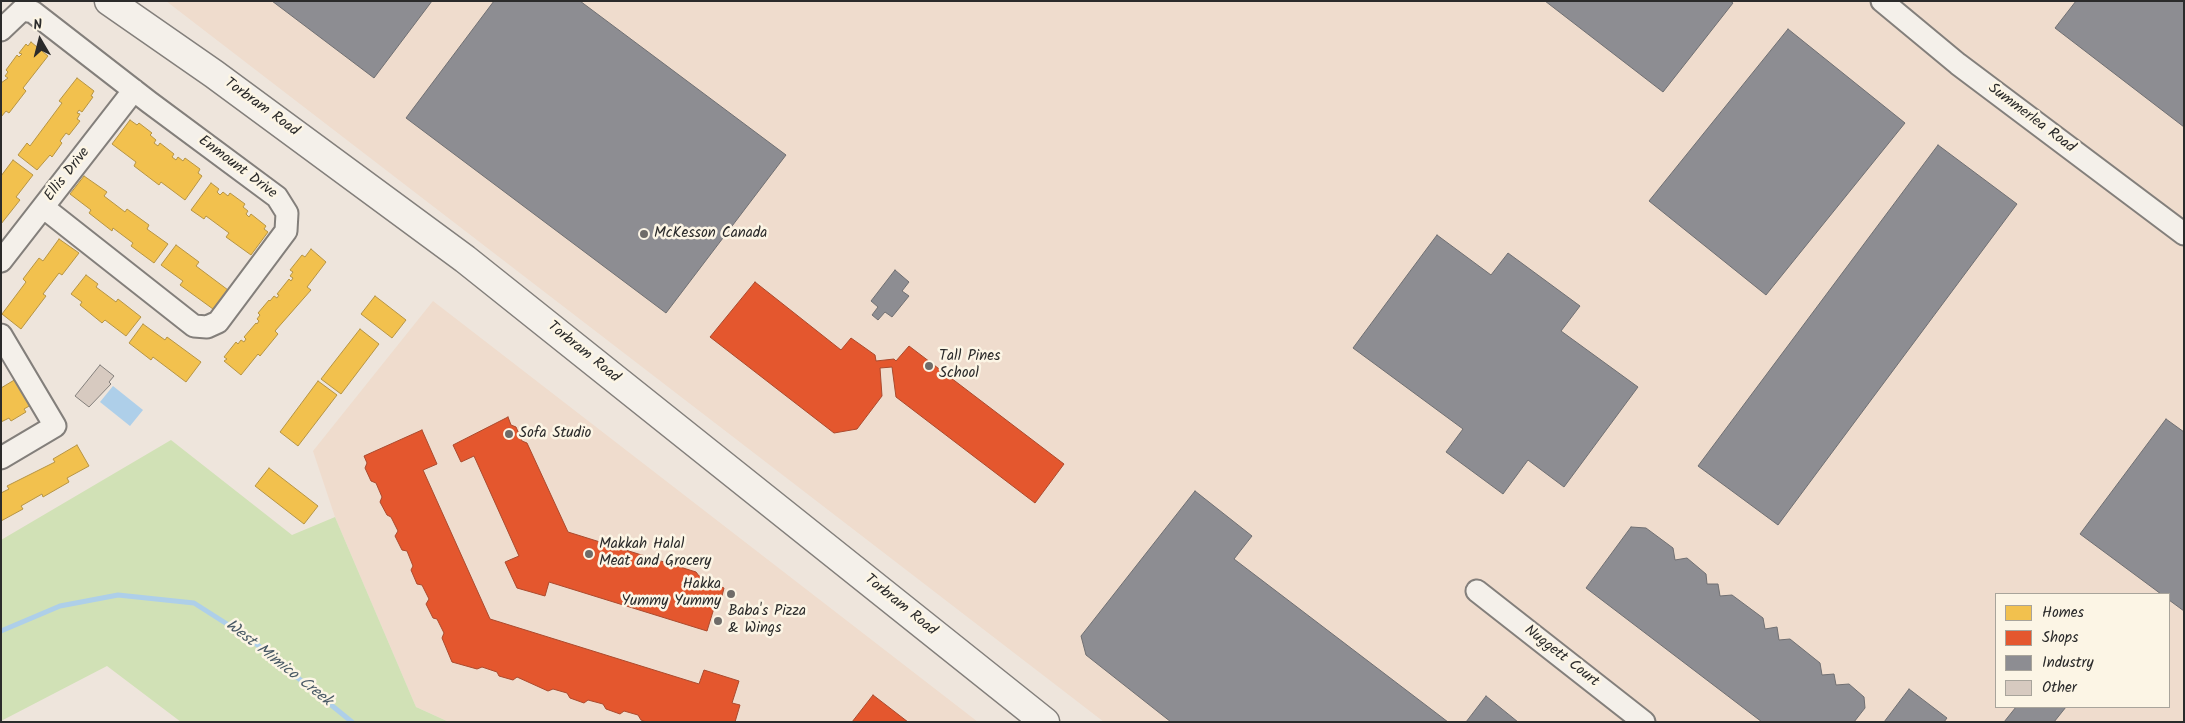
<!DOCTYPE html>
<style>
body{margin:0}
#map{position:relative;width:2185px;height:723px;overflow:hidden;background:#eee5dc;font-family:Kalam,sans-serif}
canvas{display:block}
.frame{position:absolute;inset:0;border:2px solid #2b2b2b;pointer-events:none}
.legend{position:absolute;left:1995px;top:593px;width:175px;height:115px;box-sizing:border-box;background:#fcf5e5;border:1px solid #a8a49b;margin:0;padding:6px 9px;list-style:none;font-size:15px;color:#2b2b2b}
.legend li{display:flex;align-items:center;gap:10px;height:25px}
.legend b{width:25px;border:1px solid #a8a49b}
.north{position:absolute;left:15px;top:15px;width:50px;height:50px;-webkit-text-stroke:4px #fcf5e5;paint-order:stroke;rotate:352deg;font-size:14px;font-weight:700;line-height:20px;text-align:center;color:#2b2b2b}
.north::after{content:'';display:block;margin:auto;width:18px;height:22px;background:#2b2b2b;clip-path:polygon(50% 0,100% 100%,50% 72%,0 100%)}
</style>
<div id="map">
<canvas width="2185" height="723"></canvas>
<div class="frame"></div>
<ul class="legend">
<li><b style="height:14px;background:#f2c14e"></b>Homes</li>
<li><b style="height:14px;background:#e4572e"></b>Shops</li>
<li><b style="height:14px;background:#8d8d92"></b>Industry</li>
<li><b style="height:14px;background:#d7cac0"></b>Other</li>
</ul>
<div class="north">N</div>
</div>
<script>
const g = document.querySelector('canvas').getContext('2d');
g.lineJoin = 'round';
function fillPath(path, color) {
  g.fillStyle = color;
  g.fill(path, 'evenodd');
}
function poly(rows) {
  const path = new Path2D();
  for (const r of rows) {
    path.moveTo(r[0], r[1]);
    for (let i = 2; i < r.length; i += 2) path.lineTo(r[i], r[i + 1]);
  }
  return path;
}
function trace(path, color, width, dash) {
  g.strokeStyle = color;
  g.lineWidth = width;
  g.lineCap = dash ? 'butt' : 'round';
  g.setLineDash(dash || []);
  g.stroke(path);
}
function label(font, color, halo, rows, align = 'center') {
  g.font = font + ' Kalam,sans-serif';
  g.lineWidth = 5;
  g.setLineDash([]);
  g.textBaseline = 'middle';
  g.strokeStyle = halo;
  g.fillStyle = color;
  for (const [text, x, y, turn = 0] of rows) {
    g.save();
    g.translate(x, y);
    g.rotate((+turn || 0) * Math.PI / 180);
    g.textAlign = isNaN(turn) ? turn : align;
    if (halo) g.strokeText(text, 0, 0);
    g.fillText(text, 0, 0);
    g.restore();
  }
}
const built = poly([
 [166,1,2184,1,2184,722,1104,722],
 [1996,594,2169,594,2169,707,1996,707],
 [433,301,978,722,449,722,416,707,335,517,313,451]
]);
const green = poly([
 [171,440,292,535,335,517,416,707,449,722,181,722,107,666,1,721,1,540]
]);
const water = poly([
 [113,386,143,410,130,426,100,402]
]);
const homes = poly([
 [31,42,48,56,23,88,26,91,9,113,6,111,1,117,1,83,8,78,5,76,8,72,6,70,17,55,19,57,22,54,19,53,26,44,28,46,31,42],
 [77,78,94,91,91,96,93,97,82,112,79,110,77,113,80,114,77,119,80,121,69,135,66,133,60,141,62,143,52,157,50,155,37,170,18,155,27,143,30,146,62,103,59,101,77,78],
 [130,120,137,125,139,123,152,133,150,135,156,140,154,143,158,146,160,143,174,154,172,157,176,160,178,157,183,161,185,158,200,169,198,173,202,176,185,200,161,182,159,185,134,166,136,162,112,144,130,120],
 [13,160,33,175,16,197,20,200,1,224,1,176,13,160],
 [84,176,107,192,104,196,125,212,127,209,149,225,147,229,168,244,154,263,131,246,133,243,113,228,112,231,89,213,91,210,70,194,84,176],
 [211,183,219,189,217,192,220,195,223,192,228,196,230,193,245,204,243,207,248,211,246,214,249,217,251,214,266,226,264,229,268,232,251,255,226,237,229,233,206,216,204,219,191,210,211,183],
 [59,239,79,253,62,275,59,273,43,294,46,296,21,329,2,314,26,282,23,279,39,258,43,261,59,239],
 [176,245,199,262,196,266,228,290,213,309,180,285,183,281,161,265,176,245],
 [311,249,326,262,307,287,311,290,275,331,278,334,260,356,258,354,241,375,224,361,227,359,224,357,236,342,238,344,241,340,244,342,246,339,244,337,256,323,257,324,259,321,257,319,260,315,258,313,269,300,270,301,274,296,277,298,279,295,277,294,289,279,291,281,293,278,290,276,293,272,290,270,302,255,305,257,311,249],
 [86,275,98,284,96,287,116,302,118,299,141,317,126,336,105,320,102,323,80,305,82,302,71,294,86,275],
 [375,296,406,320,392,338,361,314,375,296],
 [143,324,165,340,167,337,201,362,186,382,153,357,151,360,129,343,143,324],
 [360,329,379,344,341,394,321,379,360,329],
 [16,379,31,405,24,409,26,412,11,421,9,418,1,422,1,388,16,379],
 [318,381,337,395,298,446,280,432,318,381],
 [77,445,89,466,67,478,69,482,43,497,42,494,21,506,23,509,1,521,1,493,9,489,7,486,55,462,53,459,77,445],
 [269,468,318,506,304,524,255,486,269,468]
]);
const shops = poly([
 [755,282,841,350,851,338,875,355,876,361,894,359,896,361,909,346,1064,464,1035,503,896,397,892,367,880,368,882,396,857,429,834,433,710,337,755,282],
 [508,417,511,425,516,427,522,441,527,443,568,532,696,572,699,576,713,580,716,585,724,588,722,596,718,595,707,631,549,582,545,596,517,588,505,562,519,556,474,456,461,462,453,445,508,417],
 [422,430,437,464,423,470,490,619,699,684,704,670,739,681,732,703,740,705,735,722,646,722,641,720,638,715,624,711,620,714,606,709,603,704,588,700,584,703,570,698,567,693,553,689,548,691,517,677,513,680,499,676,497,672,482,667,477,669,452,662,442,638,444,633,437,619,433,618,426,604,429,599,422,585,417,584,411,570,413,566,407,551,402,550,395,536,398,531,391,517,387,515,380,502,382,497,376,483,371,481,365,468,367,463,364,456,422,430],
 [873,695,908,722,852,722,873,695]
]);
const industry = poly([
 [272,1,432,1,374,78,272,1],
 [494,1,580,1,786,155,666,313,406,118,494,1],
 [1545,1,1730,1,1733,3,1663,92,1545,1],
 [2076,1,2184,1,2184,127,2055,28,2076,1],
 [1788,29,1905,123,1766,295,1649,201,1788,29],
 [1938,145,2017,204,1778,525,1698,466,1938,145],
 [1437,235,1491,275,1508,253,1580,306,1561,331,1638,387,1564,487,1528,460,1503,494,1446,452,1463,429,1353,348,1437,235],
 [895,270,909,282,902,291,909,296,892,317,885,312,878,320,872,315,878,307,871,301,895,270],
 [2166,419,2184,432,2184,611,2169,600,2169,594,2161,594,2080,534,2166,419],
 [1195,491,1252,536,1234,559,1448,722,1171,722,1086,655,1081,636,1195,491],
 [1631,527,1646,528,1673,548,1675,560,1687,558,1706,574,1707,584,1718,584,1720,596,1732,595,1763,618,1765,629,1777,627,1779,640,1790,639,1820,663,1822,675,1834,674,1836,685,1849,684,1864,697,1865,708,1854,722,1762,722,1586,588,1631,527],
 [1909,689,1947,718,1944,722,1884,722,1909,689],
 [1486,696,1518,722,1466,722,1486,696],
 [2016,707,2066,707,2054,722,2004,722,2016,707]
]);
const stream = poly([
 [1,631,60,606,118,595,194,603,249,638,352,722]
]);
const building = poly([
 [100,365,114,376,109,382,111,384,89,407,75,396,100,365]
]);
const minor = poly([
 [1882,1,1958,64,2184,234],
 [1,30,22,10,33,12,149,102,277,197,287,213,286,231,218,322,207,327,194,326,43,207],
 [1,261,134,90],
 [1,335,55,426,1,458],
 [1477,591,1644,722]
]);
const major = poly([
 [109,1,214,74,465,259,1045,722]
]);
const markers = [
 [644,234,5,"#6f6c69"],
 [929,366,5,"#6f6c69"],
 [509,434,5,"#6f6c69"],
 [589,554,5,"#6f6c69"],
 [731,594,5,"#6f6c69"],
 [718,621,5,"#6f6c69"]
];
const streetNames = [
 ["Torbram Road",261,108,36],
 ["Summerlea Road",2031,119,37],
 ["Enmount Drive",237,168,37],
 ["Ellis Drive",68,175,-52],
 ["Torbram Road",583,353,39],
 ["Torbram Road",900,606,39],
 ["Nuggett Court",1561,657,38]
];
const poiNames = [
 ["McKesson Canada",654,234],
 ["Tall Pines",939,357],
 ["School",939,374],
 ["Sofa Studio",519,434],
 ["Makkah Halal",599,545],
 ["Meat and Grocery",599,562],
 ["Hakka",721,585,"right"],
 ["Yummy Yummy",721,602,"right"],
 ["Baba's Pizza",728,612],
 ["& Wings",728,629]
];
const waterNames = [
 ["West Mimico Creek",278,664,38]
];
fillPath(built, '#efdccd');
fillPath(green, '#d1e1b6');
fillPath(water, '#aecfe9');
fillPath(homes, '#f2c14e');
trace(homes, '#b69444', 1);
fillPath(shops, '#e4572e');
trace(shops, '#ac4a2d', 1);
fillPath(industry, '#8d8d92');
trace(industry, '#707073', 1);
trace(stream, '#aecfe9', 5);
fillPath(building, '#d7cac0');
trace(building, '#837f7b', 1);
trace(minor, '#837f7b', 25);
trace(major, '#837f7b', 31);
trace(minor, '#f4f0ea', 21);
trace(major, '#f4f0ea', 28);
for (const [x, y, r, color] of markers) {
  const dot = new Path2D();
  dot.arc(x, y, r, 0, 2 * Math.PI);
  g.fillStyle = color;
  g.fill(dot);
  trace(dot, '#fcf5e5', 2);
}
label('15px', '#2b2b2b', '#fcf5e5', streetNames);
label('15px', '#2b2b2b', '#fcf5e5', poiNames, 'left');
label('italic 16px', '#4a5a66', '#fcf5e5', waterNames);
</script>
